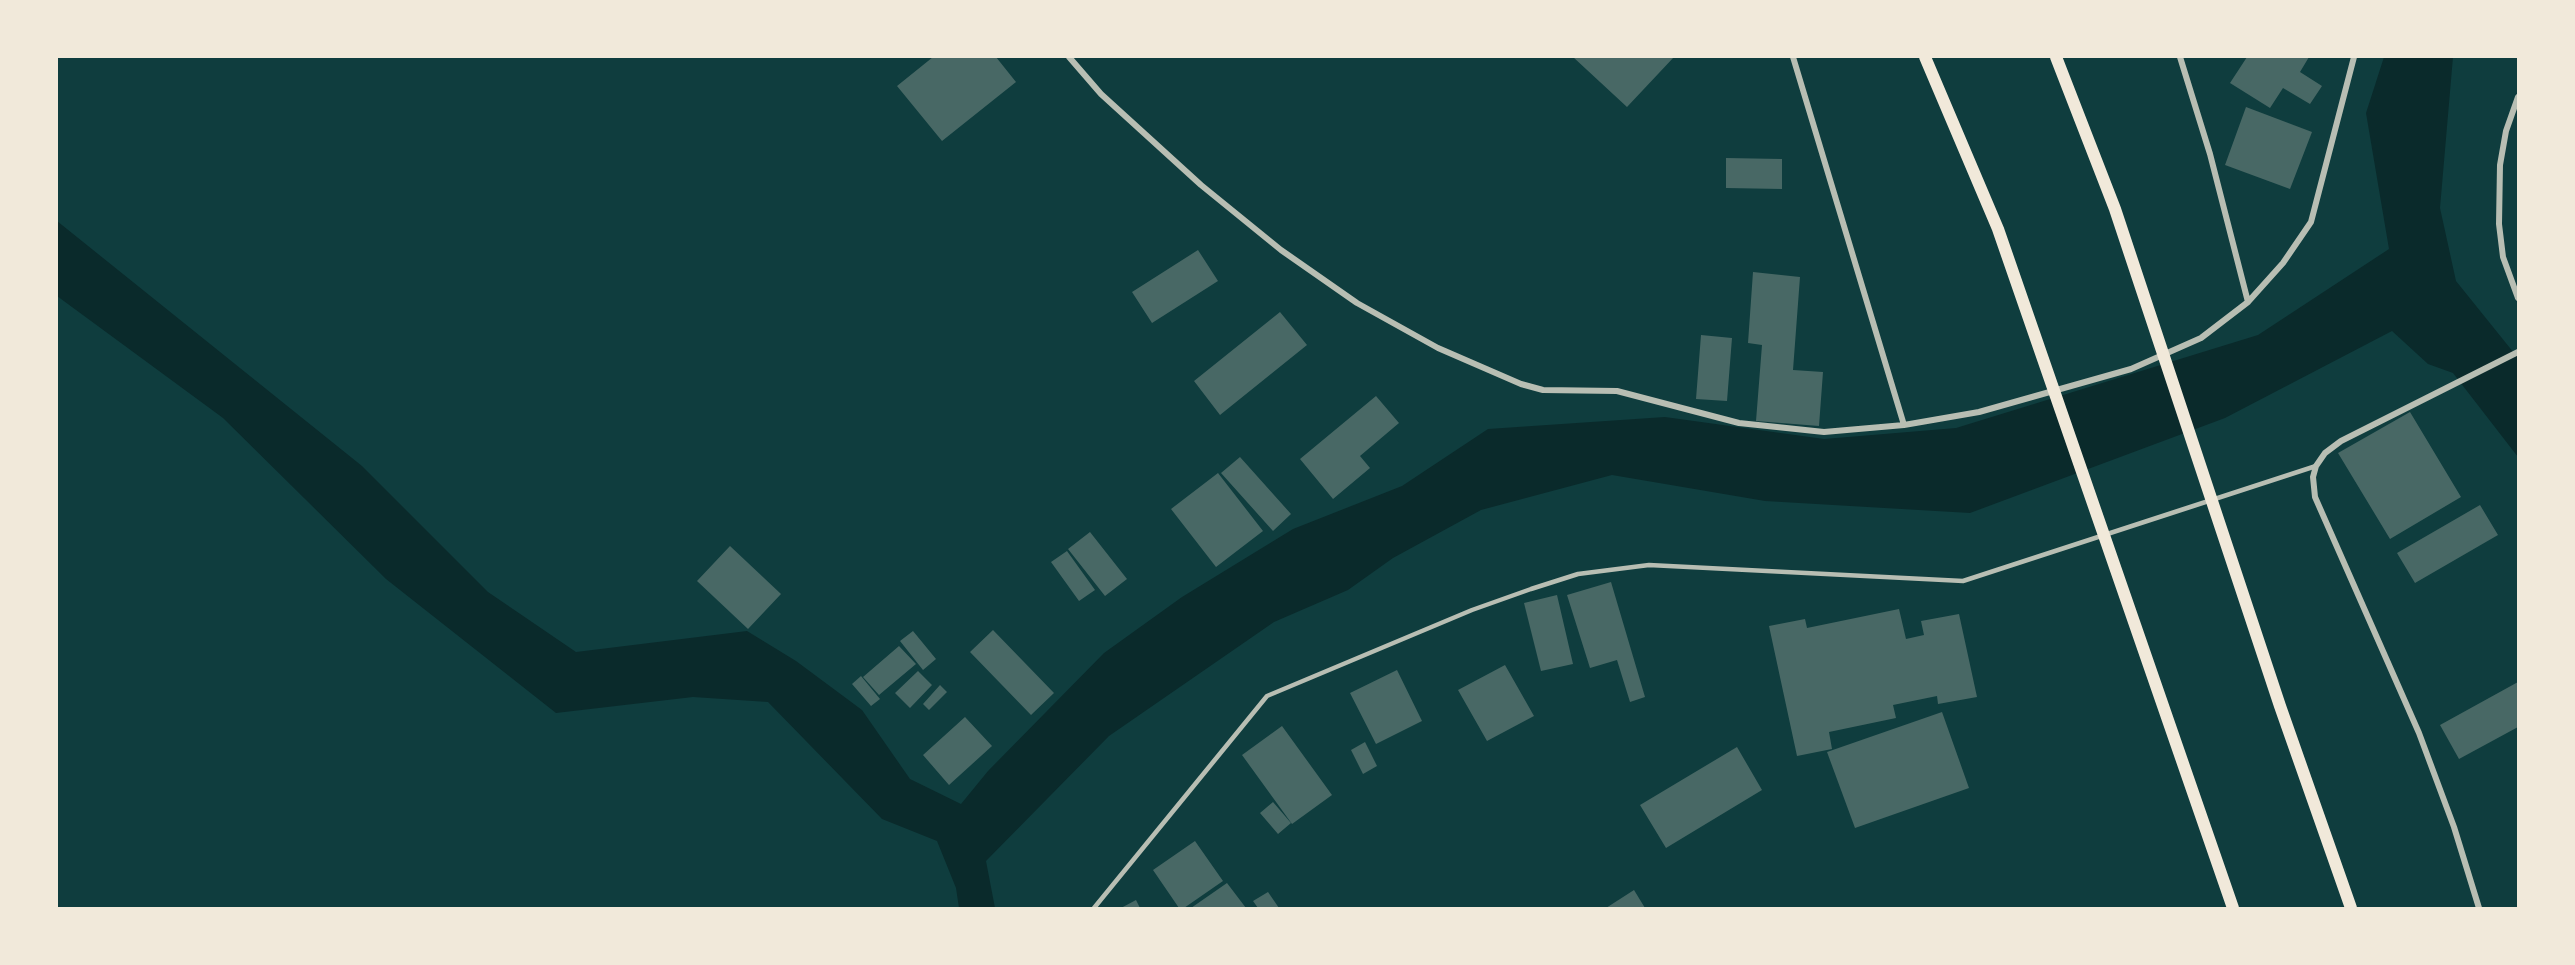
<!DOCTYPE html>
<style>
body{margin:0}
#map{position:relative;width:2575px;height:965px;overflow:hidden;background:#0f3d3e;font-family:"Work Sans",sans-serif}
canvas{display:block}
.frame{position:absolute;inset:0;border:58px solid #f1e9da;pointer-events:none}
</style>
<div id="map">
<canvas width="2575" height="965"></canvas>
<div class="frame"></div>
</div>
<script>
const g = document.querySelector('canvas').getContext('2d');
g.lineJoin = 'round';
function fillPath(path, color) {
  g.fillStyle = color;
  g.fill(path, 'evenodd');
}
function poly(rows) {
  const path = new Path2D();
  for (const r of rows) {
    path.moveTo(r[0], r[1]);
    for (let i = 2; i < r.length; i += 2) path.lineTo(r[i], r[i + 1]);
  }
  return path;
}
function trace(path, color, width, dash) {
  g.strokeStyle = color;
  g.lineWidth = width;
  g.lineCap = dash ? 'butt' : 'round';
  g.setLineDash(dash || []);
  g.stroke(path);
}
const water = poly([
 [2384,57,2453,57,2440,208,2456,281,2518,358,2518,457,2453,373,2428,364,2392,331,2225,418,1970,513,1765,501,1612,475,1481,510,1393,558,1348,590,1274,622,1109,736,986,861,995,908,959,908,956,888,937,841,882,819,768,702,693,697,556,713,386,579,223,418,57,296,57,221,362,466,488,592,576,652,747,631,796,661,862,710,910,779,961,804,988,771,1104,653,1182,597,1293,529,1402,486,1488,429,1665,417,1824,439,1956,428,2258,335,2389,249,2366,113]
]);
const building = poly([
 [933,57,996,57,1016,82,942,141,897,86],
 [1573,57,1674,57,1627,107],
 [2247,57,2309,57,2300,72,2322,86,2310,104,2283,88,2270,108,2230,83],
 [2246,107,2312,132,2290,189,2225,165],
 [1726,158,1782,159,1782,189,1726,188],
 [1198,250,1218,281,1152,323,1132,292],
 [1753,272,1800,277,1793,370,1823,372,1819,426,1756,421,1762,345,1748,343],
 [1280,312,1307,345,1220,415,1194,381],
 [1701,335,1732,338,1727,401,1696,399],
 [1376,396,1399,423,1360,456,1370,468,1333,499,1300,459],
 [2410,412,2461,497,2390,539,2338,453],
 [1240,457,1291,514,1273,531,1221,473],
 [1218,473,1263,531,1216,567,1171,509],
 [2480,505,2498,535,2415,583,2397,553],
 [1090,532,1127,579,1105,596,1068,549],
 [730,546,781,594,748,629,697,581],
 [1067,551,1095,590,1079,601,1051,562],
 [1611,582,1645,697,1630,702,1617,660,1590,668,1567,595],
 [1557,595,1573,664,1541,671,1524,603],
 [1899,609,1906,639,1924,635,1921,621,1959,614,1977,697,1938,704,1937,696,1893,705,1896,718,1829,732,1832,749,1797,756,1769,626,1805,619,1807,628],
 [993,630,1054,693,1031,715,970,652],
 [913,631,936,659,923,670,900,641],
 [899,646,916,664,879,695,863,677],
 [1505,665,1534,716,1487,741,1458,690],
 [1397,670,1422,721,1376,744,1350,693],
 [918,671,932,685,910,708,895,693],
 [861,676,880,699,871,706,852,684],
 [2518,682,2518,727,2459,759,2440,725],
 [940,685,947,692,929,710,923,704],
 [1942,712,1969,788,1855,828,1827,752],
 [965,717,992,746,949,785,923,755],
 [1282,726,1332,795,1292,824,1242,755],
 [1365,742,1377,766,1363,774,1351,750],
 [1737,747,1762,790,1666,848,1640,805],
 [1273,802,1291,823,1278,834,1260,813],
 [1195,841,1223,881,1184,908,1179,908,1153,870],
 [1227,883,1246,908,1191,908],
 [1634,890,1645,908,1606,908],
 [1268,892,1279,908,1258,908,1253,901],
 [1136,900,1140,908,1121,908]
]);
const service = poly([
 [1094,908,1267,696,1472,610,1531,589,1578,574,1649,565,1963,581,2316,466]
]);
const minor = poly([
 [1069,57,1101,94,1201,185,1281,250,1357,303,1438,348,1521,384,1543,390,1617,391,1739,423,1824,432,1904,425,1979,412,2131,369,2201,338,2248,302,2283,263,2311,222,2354,57],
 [1793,57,1904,425],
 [2180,57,2210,154,2248,302],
 [2518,97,2506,131,2500,165,2499,224,2503,257,2518,298],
 [2479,908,2454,827,2419,733,2315,497,2313,477,2316,466,2325,453,2341,441,2518,352]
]);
const secondary = poly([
 [1925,57,1998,229,2233,908],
 [2056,57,2115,209,2280,706,2351,908]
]);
fillPath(water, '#0a2a2b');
fillPath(building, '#486865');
trace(service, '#b8beb3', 4.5);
trace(minor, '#b8beb3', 6);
trace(secondary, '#f1e9da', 12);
</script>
